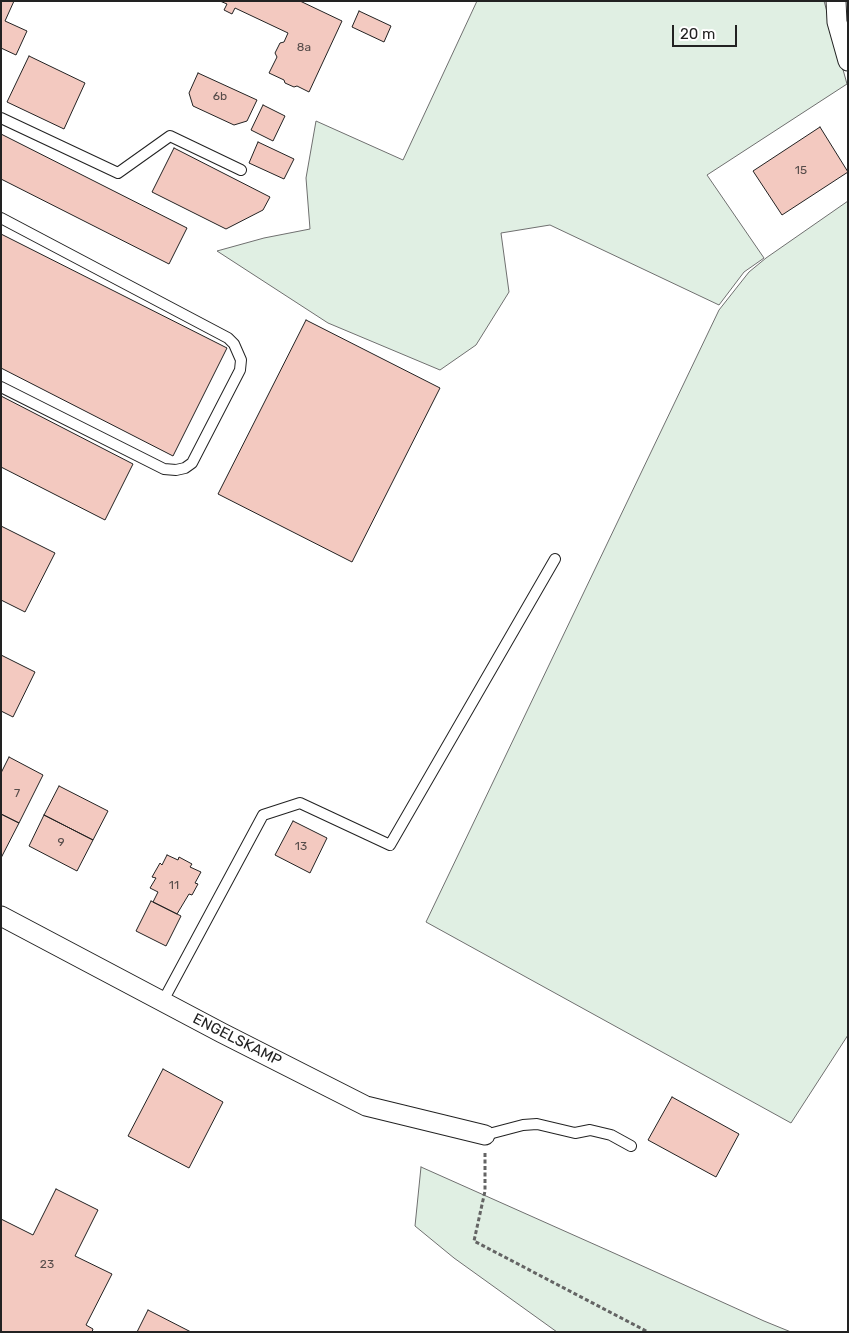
<!DOCTYPE html>
<style>
body{margin:0}
#map{position:relative;width:849px;height:1333px;overflow:hidden;background:#fff;font-family:Rubik,sans-serif}
canvas{display:block}
.frame{position:absolute;inset:0;border:2px solid #222;pointer-events:none}
.scale{position:absolute;left:672px;top:25px;width:65px;height:22px;box-sizing:border-box;border:2px solid #222;border-top:0;padding-left:6px;font-size:15px;line-height:18px;white-space:nowrap;color:#222;-webkit-text-stroke:4px #fff;paint-order:stroke}
</style>
<div id="map">
<canvas width="849" height="1333"></canvas>
<div class="frame"></div>
<div class="scale">20 m</div>
</div>
<script>
const g = document.querySelector('canvas').getContext('2d');
g.lineJoin = 'round';
function fillPath(path, color) {
  g.fillStyle = color;
  g.fill(path, 'evenodd');
}
function poly(rows) {
  const path = new Path2D();
  for (const r of rows) {
    path.moveTo(r[0], r[1]);
    for (let i = 2; i < r.length; i += 2) path.lineTo(r[i], r[i + 1]);
  }
  return path;
}
function trace(path, color, width, dash) {
  g.strokeStyle = color;
  g.lineWidth = width;
  g.lineCap = dash ? 'butt' : 'round';
  g.setLineDash(dash || []);
  g.stroke(path);
}
function label(font, color, halo, rows, align = 'center') {
  g.font = font + ' Rubik,sans-serif';
  g.lineWidth = 4;
  g.setLineDash([]);
  g.textBaseline = 'middle';
  g.strokeStyle = halo;
  g.fillStyle = color;
  for (const [text, x, y, turn = 0] of rows) {
    g.save();
    g.translate(x, y);
    g.rotate((+turn || 0) * Math.PI / 180);
    g.textAlign = isNaN(turn) ? turn : align;
    if (halo) g.strokeText(text, 0, 0);
    g.fillText(text, 0, 0);
    g.restore();
  }
}
const green = poly([
 [477,1,824,1,847,84,707,175,764,258,744,272,719,305,550,225,501,233,509,292,476,345,440,370,328,323,217,251,264,238,310,229,306,178,316,121,403,160,477,1],
 [848,201,848,1035,791,1123,426,922,719,310,749,272,766,258,848,201],
 [421,1167,616,1254,764,1321,791,1332,557,1332,454,1258,415,1226,421,1167]
]);
const building = poly([
 [1,1,14,1,5,21,27,31,16,55,1,48,1,1],
 [220,1,300,1,342,21,309,92,297,86,294,87,285,83,284,80,269,73,277,57,275,53,280,43,284,42,288,33,235,8,232,14,224,10,227,4,220,1],
 [359,11,391,26,384,42,352,27,359,11],
 [29,56,85,83,64,129,7,102,29,56],
 [198,73,257,100,247,121,234,125,193,106,189,93,198,73],
 [263,105,285,116,273,141,251,130,263,105],
 [820,127,848,172,782,215,753,171,820,127],
 [1,134,187,228,169,264,1,179,1,134],
 [258,142,294,159,284,179,249,163,258,142],
 [174,148,270,197,263,210,226,229,152,192,174,148],
 [1,234,227,348,173,456,1,368,1,234],
 [306,320,440,388,352,562,218,494,306,320],
 [1,396,133,464,105,520,1,467,1,396],
 [1,526,55,553,25,612,1,600,1,526],
 [1,655,35,672,13,717,1,711,1,655],
 [9,757,43,775,19,823,1,814,1,773,9,757],
 [59,786,108,811,93,840,44,815,59,786],
 [1,814,19,823,1,858,1,814],
 [44,815,93,840,77,871,29,846,44,815],
 [293,821,327,838,310,873,275,855,293,821],
 [167,855,178,860,179,857,192,864,190,867,201,872,195,883,198,884,192,895,189,894,177,914,153,902,158,892,150,888,156,878,152,877,160,863,162,865,167,855],
 [151,901,181,916,166,946,136,931,151,901],
 [163,1069,223,1102,189,1168,128,1136,163,1069],
 [672,1097,739,1134,716,1177,648,1140,672,1097],
 [56,1189,98,1210,75,1256,112,1274,86,1325,93,1329,92,1332,1,1332,1,1219,33,1235,56,1189],
 [148,1310,191,1332,137,1332,148,1310]
]);
const path = poly([
 [1,1000,2,1000],
 [485,1153,485,1191,474,1241,648,1332]
]);
const lane = poly([
 [1,118,118,173,170,136,241,170],
 [1,218,228,338,234,344,241,360,240,370,192,463,185,468,176,470,164,469,1,387],
 [163,1001,263,815,300,803,390,845,555,559],
 [485,1135,523,1125,537,1124,575,1133,590,1130,611,1135,631,1146]
]);
const street = poly([
 [836,1,837,22,848,61],
 [1,916,222,1033,366,1106,485,1135]
]);
const numberNames = [
 ["8a",304,48],
 ["6b",220,97],
 ["15",801,171],
 ["7",17,794],
 ["9",61,843],
 ["13",301,847],
 ["11",174,886],
 ["23",47,1265]
];
const streetNames = [
 ["ENGELSKAMP",237,1040,27]
];
fillPath(green, '#e0efe3');
trace(green, '#6f6f6f', 1);
fillPath(building, '#f3c9c0');
trace(building, '#222', 1);
trace(lane, '#222', 12);
trace(street, '#222', 21);
trace(path, '#646464', 3, [4, 2.5]);
trace(lane, '#fff', 10);
trace(street, '#fff', 19);
label('12px', '#564c4a', null, numberNames);
label('15px', '#222', '#fff', streetNames);
</script>
